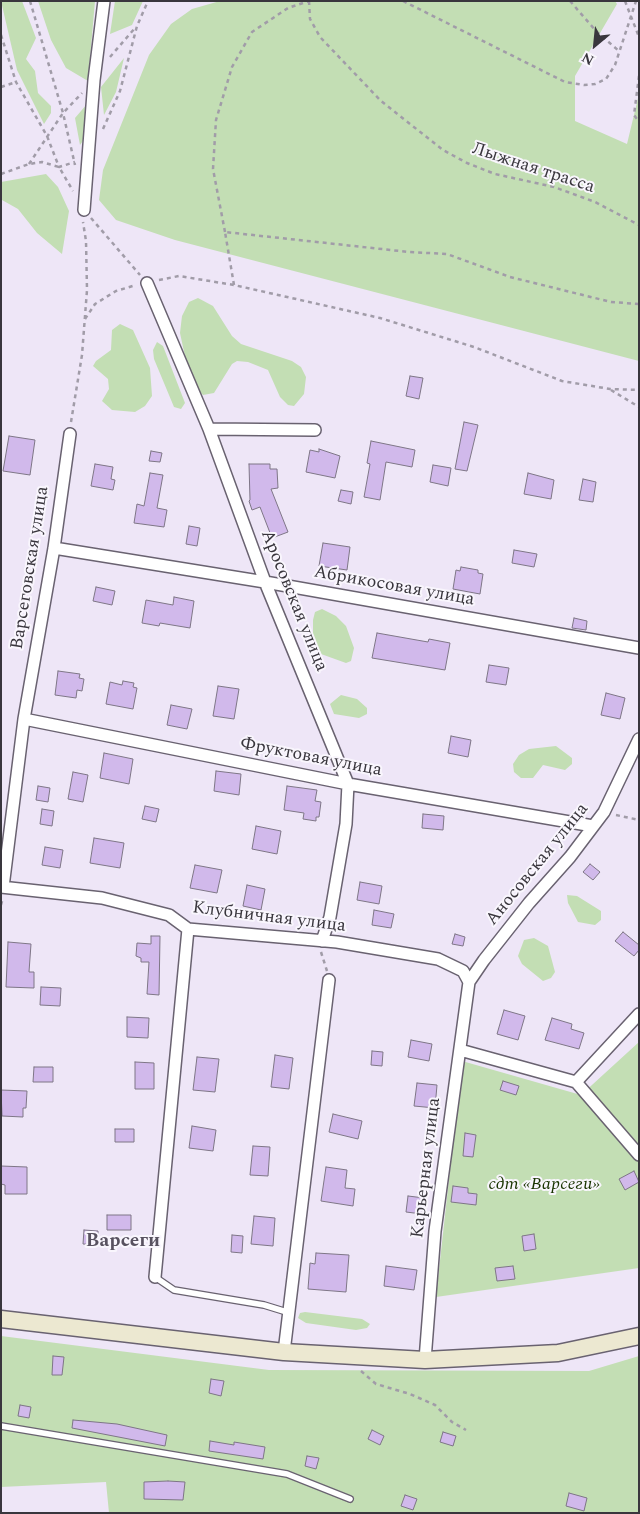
<!DOCTYPE html>
<meta charset="utf-8">
<style>
body{margin:0}
#map{position:relative;width:640px;height:1514px;overflow:hidden;background:#eee6f7;font-family:Spectral,serif}
canvas{display:block}
.frame{position:absolute;inset:0;border:2px solid #39363d;pointer-events:none}
.north{position:absolute;left:570px;top:20px;width:50px;height:50px;-webkit-text-stroke:4px #f9f6fd;paint-order:stroke;rotate:208deg;font-size:14px;font-weight:700;line-height:20px;text-align:center;color:#39363d}
.north::after{content:'';display:block;margin:auto;width:18px;height:22px;background:#39363d;clip-path:polygon(50% 0,100% 100%,50% 72%,0 100%)}
</style>
<div id="map">
<canvas width="640" height="1514"></canvas>
<div class="frame"></div>
<div class="north">N</div>
</div>
<script>
const g = document.querySelector('canvas').getContext('2d');
g.lineJoin = 'round';
function fillPath(path, color) {
  g.fillStyle = color;
  g.fill(path, 'evenodd');
}
function poly(rows) {
  const path = new Path2D();
  for (const r of rows) {
    path.moveTo(r[0], r[1]);
    for (let i = 2; i < r.length; i += 2) path.lineTo(r[i], r[i + 1]);
  }
  return path;
}
function trace(path, color, width, dash) {
  g.strokeStyle = color;
  g.lineWidth = width;
  g.lineCap = dash ? 'butt' : 'round';
  g.setLineDash(dash || []);
  g.stroke(path);
}
function label(font, color, halo, rows, align = 'center') {
  g.font = font + ' Spectral,serif';
  g.lineWidth = 4;
  g.setLineDash([]);
  g.textBaseline = 'middle';
  g.strokeStyle = halo;
  g.fillStyle = color;
  for (const [text, x, y, turn = 0] of rows) {
    g.save();
    g.translate(x, y);
    g.rotate((+turn || 0) * Math.PI / 180);
    g.textAlign = isNaN(turn) ? turn : align;
    if (halo) g.strokeText(text, 0, 0);
    g.fillText(text, 0, 0);
    g.restore();
  }
}
const green = poly([
 [1,1,22,1,36,38,26,59,35,71,38,93,51,106,51,113,44,124,17,70],
 [38,1,95,1,88,81,66,68,51,40],
 [115,1,143,1,132,25,110,34],
 [220,1,615,1,617,4,575,76,575,121,627,144,639,94,639,361,175,240,116,220,99,200,103,170,149,55,171,24,192,9],
 [124,58,116,92,104,115,101,87],
 [87,104,85,138,80,145,75,118],
 [46,174,58,187,69,211,62,254,37,233,18,209,2,200,1,182],
 [198,298,213,306,232,336,241,344,292,361,301,367,306,377,304,394,294,406,288,405,280,397,268,370,248,362,237,361,232,364,214,393,203,395,199,391,186,361,180,333,182,316,189,302],
 [120,324,133,330,150,368,152,396,145,406,135,412,112,410,102,401,109,389,108,379,93,366,96,361,111,350,112,330],
 [157,342,163,346,185,403,181,409,174,407,154,359,153,350],
 [322,609,336,616,346,626,354,648,351,661,346,663,321,654,313,637,313,620,315,612],
 [341,695,357,699,367,708,367,714,359,718,334,714,330,704],
 [556,746,572,758,572,764,565,770,543,765,533,778,521,778,514,772,513,764,519,755,529,749],
 [567,895,577,896,601,911,601,920,595,925,578,922,568,903],
 [534,938,548,946,555,972,551,978,543,981,522,964,518,956,524,940],
 [639,1042,639,1268,436,1297,462,1061,581,1095],
 [305,1312,362,1319,370,1324,367,1328,356,1330,306,1323,298,1318,300,1313],
 [1,1336,269,1370,589,1371,639,1356,639,1513,109,1513,106,1482,1,1487]
]);
const building = poly([
 [410,376,423,378,419,399,406,396,410,376],
 [464,422,478,425,467,471,455,469,464,422],
 [9,436,35,440,30,475,3,471,9,436],
 [371,441,415,450,412,467,386,462,380,500,364,497,370,464,367,463,371,441],
 [319,449,340,456,335,478,306,472,310,450,319,452,319,449],
 [151,451,162,453,160,462,149,461,151,451],
 [95,464,113,467,111,479,115,480,113,490,91,486,95,464],
 [249,464,270,464,270,469,277,469,278,488,271,489,288,532,272,538,260,507,252,510,249,501,250,500,249,464],
 [433,465,451,468,448,486,430,482,433,465],
 [150,473,163,475,157,508,167,510,164,527,134,523,137,504,144,506,150,473],
 [528,473,554,480,551,499,524,494,528,473],
 [583,479,596,482,593,502,579,500,583,479],
 [341,490,353,492,351,504,338,501,341,490],
 [189,526,200,528,197,546,186,544,189,526],
 [323,543,350,547,347,570,319,566,323,543],
 [514,550,537,554,534,567,512,563,514,550],
 [461,567,478,570,478,573,483,574,480,594,453,589,456,570,460,571,461,567],
 [96,587,115,591,112,605,93,601,96,587],
 [174,597,194,601,190,628,160,623,159,626,142,623,146,600,173,605,174,597],
 [574,618,587,621,586,630,572,628,574,618],
 [377,633,428,642,429,639,450,643,445,670,372,658,377,633],
 [489,665,509,668,506,685,486,682,489,665],
 [58,671,80,674,79,678,84,679,82,691,77,690,76,698,55,695,58,671],
 [123,681,134,683,133,687,137,688,133,709,106,704,110,682,122,685,123,681],
 [218,686,239,689,234,719,213,716,218,686],
 [606,693,625,698,620,719,601,715,606,693],
 [171,705,192,709,187,729,167,725,171,705],
 [451,736,471,740,468,757,448,753,451,736],
 [104,753,133,759,129,784,100,778,104,753],
 [216,771,241,774,239,795,214,791,216,771],
 [73,772,88,775,83,802,68,799,73,772],
 [38,786,50,788,48,802,36,800,38,786],
 [287,786,317,790,315,801,321,802,319,817,316,817,316,821,303,819,304,813,284,810,287,786],
 [145,806,159,809,156,822,142,819,145,806],
 [42,809,54,811,52,826,40,824,42,809],
 [423,814,444,816,443,830,422,828,423,814],
 [256,826,281,831,277,854,252,849,256,826],
 [94,838,124,843,120,868,90,863,94,838],
 [45,847,63,850,60,868,42,865,45,847],
 [590,864,600,872,593,880,583,872,590,864],
 [195,865,222,870,217,893,190,888,195,865],
 [360,882,382,886,379,904,357,900,360,882],
 [247,885,265,889,261,910,243,906,247,885],
 [374,910,394,914,391,928,372,925,374,910],
 [623,932,639,945,639,950,634,956,615,941,623,932],
 [455,934,465,937,463,946,452,944,455,934],
 [151,936,160,936,159,995,147,994,149,962,141,962,141,958,136,956,137,943,151,944,151,936],
 [8,942,31,944,29,972,34,972,34,988,6,987,8,942],
 [41,987,61,988,60,1006,40,1005,41,987],
 [504,1010,525,1016,518,1040,497,1034,504,1010],
 [127,1017,149,1018,148,1038,127,1037,127,1017],
 [552,1018,572,1024,571,1029,584,1033,579,1049,545,1040,552,1018],
 [411,1040,432,1044,429,1061,408,1057,411,1040],
 [372,1051,383,1052,382,1066,371,1065,372,1051],
 [275,1055,293,1058,289,1089,271,1087,275,1055],
 [197,1057,219,1059,215,1092,193,1090,197,1057],
 [135,1062,154,1063,154,1089,135,1089,135,1062],
 [34,1067,53,1067,53,1082,33,1082,34,1067],
 [503,1081,519,1086,516,1095,500,1090,503,1081],
 [417,1083,437,1085,435,1108,414,1106,417,1083],
 [1,1090,27,1091,26,1108,23,1108,23,1117,2,1116,1,1090],
 [333,1114,362,1121,358,1139,329,1132,333,1114],
 [192,1126,216,1130,213,1151,189,1148,192,1126],
 [115,1129,134,1129,134,1142,115,1142,115,1129],
 [465,1133,476,1135,473,1157,463,1156,465,1133],
 [253,1146,270,1147,268,1176,250,1175,253,1146],
 [1,1166,27,1167,27,1194,5,1194,5,1185,1,1184,1,1166],
 [326,1167,347,1170,345,1188,355,1189,353,1206,321,1201,326,1167],
 [634,1171,639,1182,625,1190,619,1179,634,1171],
 [453,1186,468,1188,468,1193,477,1194,476,1205,451,1202,453,1186],
 [408,1196,424,1198,422,1214,406,1212,408,1196],
 [107,1215,131,1215,131,1230,107,1230,107,1215],
 [254,1216,275,1218,273,1246,251,1244,254,1216],
 [84,1230,98,1231,98,1245,83,1244,84,1230],
 [534,1234,536,1249,524,1251,522,1236,534,1234],
 [232,1235,243,1236,242,1253,231,1252,232,1235],
 [316,1253,349,1255,346,1292,308,1289,310,1263,315,1264,316,1253],
 [386,1266,417,1270,414,1290,384,1286,386,1266],
 [513,1266,515,1279,497,1281,495,1268,513,1266],
 [53,1356,64,1357,62,1375,52,1375,53,1356],
 [211,1379,224,1381,221,1396,209,1393,211,1379],
 [20,1405,31,1407,29,1418,18,1416,20,1405],
 [73,1420,117,1424,167,1435,165,1446,72,1428,73,1420],
 [372,1430,384,1436,380,1445,368,1439,372,1430],
 [443,1432,456,1436,453,1446,440,1442,443,1432],
 [210,1441,234,1445,234,1442,265,1447,263,1459,209,1451,210,1441],
 [307,1456,319,1458,316,1469,305,1466,307,1456],
 [168,1481,185,1482,183,1500,144,1499,144,1482,168,1481],
 [569,1493,587,1498,584,1511,566,1506,569,1493],
 [405,1495,417,1499,413,1510,401,1506,405,1495]
]);
const path = poly([
 [30,1,63,113,75,165],
 [309,1,310,19,320,37,381,101,443,150,467,163,495,174,554,187,595,202,639,225],
 [403,1,565,82,584,85,595,84,606,79,615,65,636,1],
 [570,1,596,31,619,51],
 [625,1,639,37],
 [1,35,16,82,47,136,59,167,75,162],
 [110,57,135,28],
 [639,76,634,115,639,122],
 [1,87,16,82],
 [103,129,120,91,137,26,148,1],
 [29,164,63,113,82,93],
 [1,174,29,164,42,162,59,167,73,191],
 [91,218,140,275],
 [225,232,213,169,216,120,232,67,252,32,288,8,309,1],
 [159,280,179,276,234,285,380,318,474,347,562,381,610,389,639,390],
 [234,285,225,232,409,252,447,254,510,277,611,302,639,304],
 [85,319,95,304,116,291,136,285],
 [611,390,639,407],
 [71,422,82,355,87,290,86,241,83,222],
 [616,815,639,820],
 [1,905,3,898],
 [321,952,327,971],
 [361,1371,376,1384,410,1394,435,1405,452,1422,466,1430]
]);
const service = poly([
 [155,1277,174,1290,264,1305,290,1313],
 [1,1426,287,1474,350,1499]
]);
const minor = poly([
 [84,210,94,80,104,1],
 [147,283,209,429,265,582,348,784,346,824,330,917,322,941],
 [209,429,315,430],
 [54,548,265,582,639,648],
 [24,719,348,784,593,826],
 [1,887,102,898,169,915,188,929,337,942,438,959,463,971,469,982],
 [3,887,24,719,54,548,70,434],
 [460,1050,576,1082,639,1155],
 [576,1082,639,1014],
 [155,1277,188,929],
 [284,1352,329,980],
 [425,1360,435,1231,469,982,484,960,529,903,570,857,604,812,639,739]
]);
const secondary = poly([
 [1,1319,284,1352,425,1360,558,1353,639,1336]
]);
const streetNames = [
 ["Лыжная трасса",533,169,18],
 ["Варсеговская улица",31,568,-81],
 ["Абрикосовая улица",394,587,10],
 ["Аросовская улица",293,601,68],
 ["Фруктовая улица",311,758,11],
 ["Аносовская улица",538,865,-51],
 ["Клубничная улица",269,918,7],
 ["Карьерная улица",427,1168,-83]
];
const parkNames = [
 ["сдт «Варсеги»",544,1185]
];
const neighbourhoodNames = [
 ["Варсеги",123,1242]
];
fillPath(green, '#c3deb4');
fillPath(building, '#d1b9eb');
trace(building, '#7e7686', 1);
trace(service, '#696270', 8);
trace(minor, '#696270', 14);
trace(secondary, '#696270', 19);
trace(path, '#a19ca8', 2.5, [4, 4]);
trace(service, '#fff', 5.5);
trace(minor, '#fff', 11);
trace(secondary, '#ece8d1', 16);
label('18px', '#39363d', '#f9f6fd', streetNames);
label('italic 18px', '#193400', '#f9f6fd', parkNames);
label('bold 19px', '#585260', '#f9f6fd', neighbourhoodNames);
</script>
